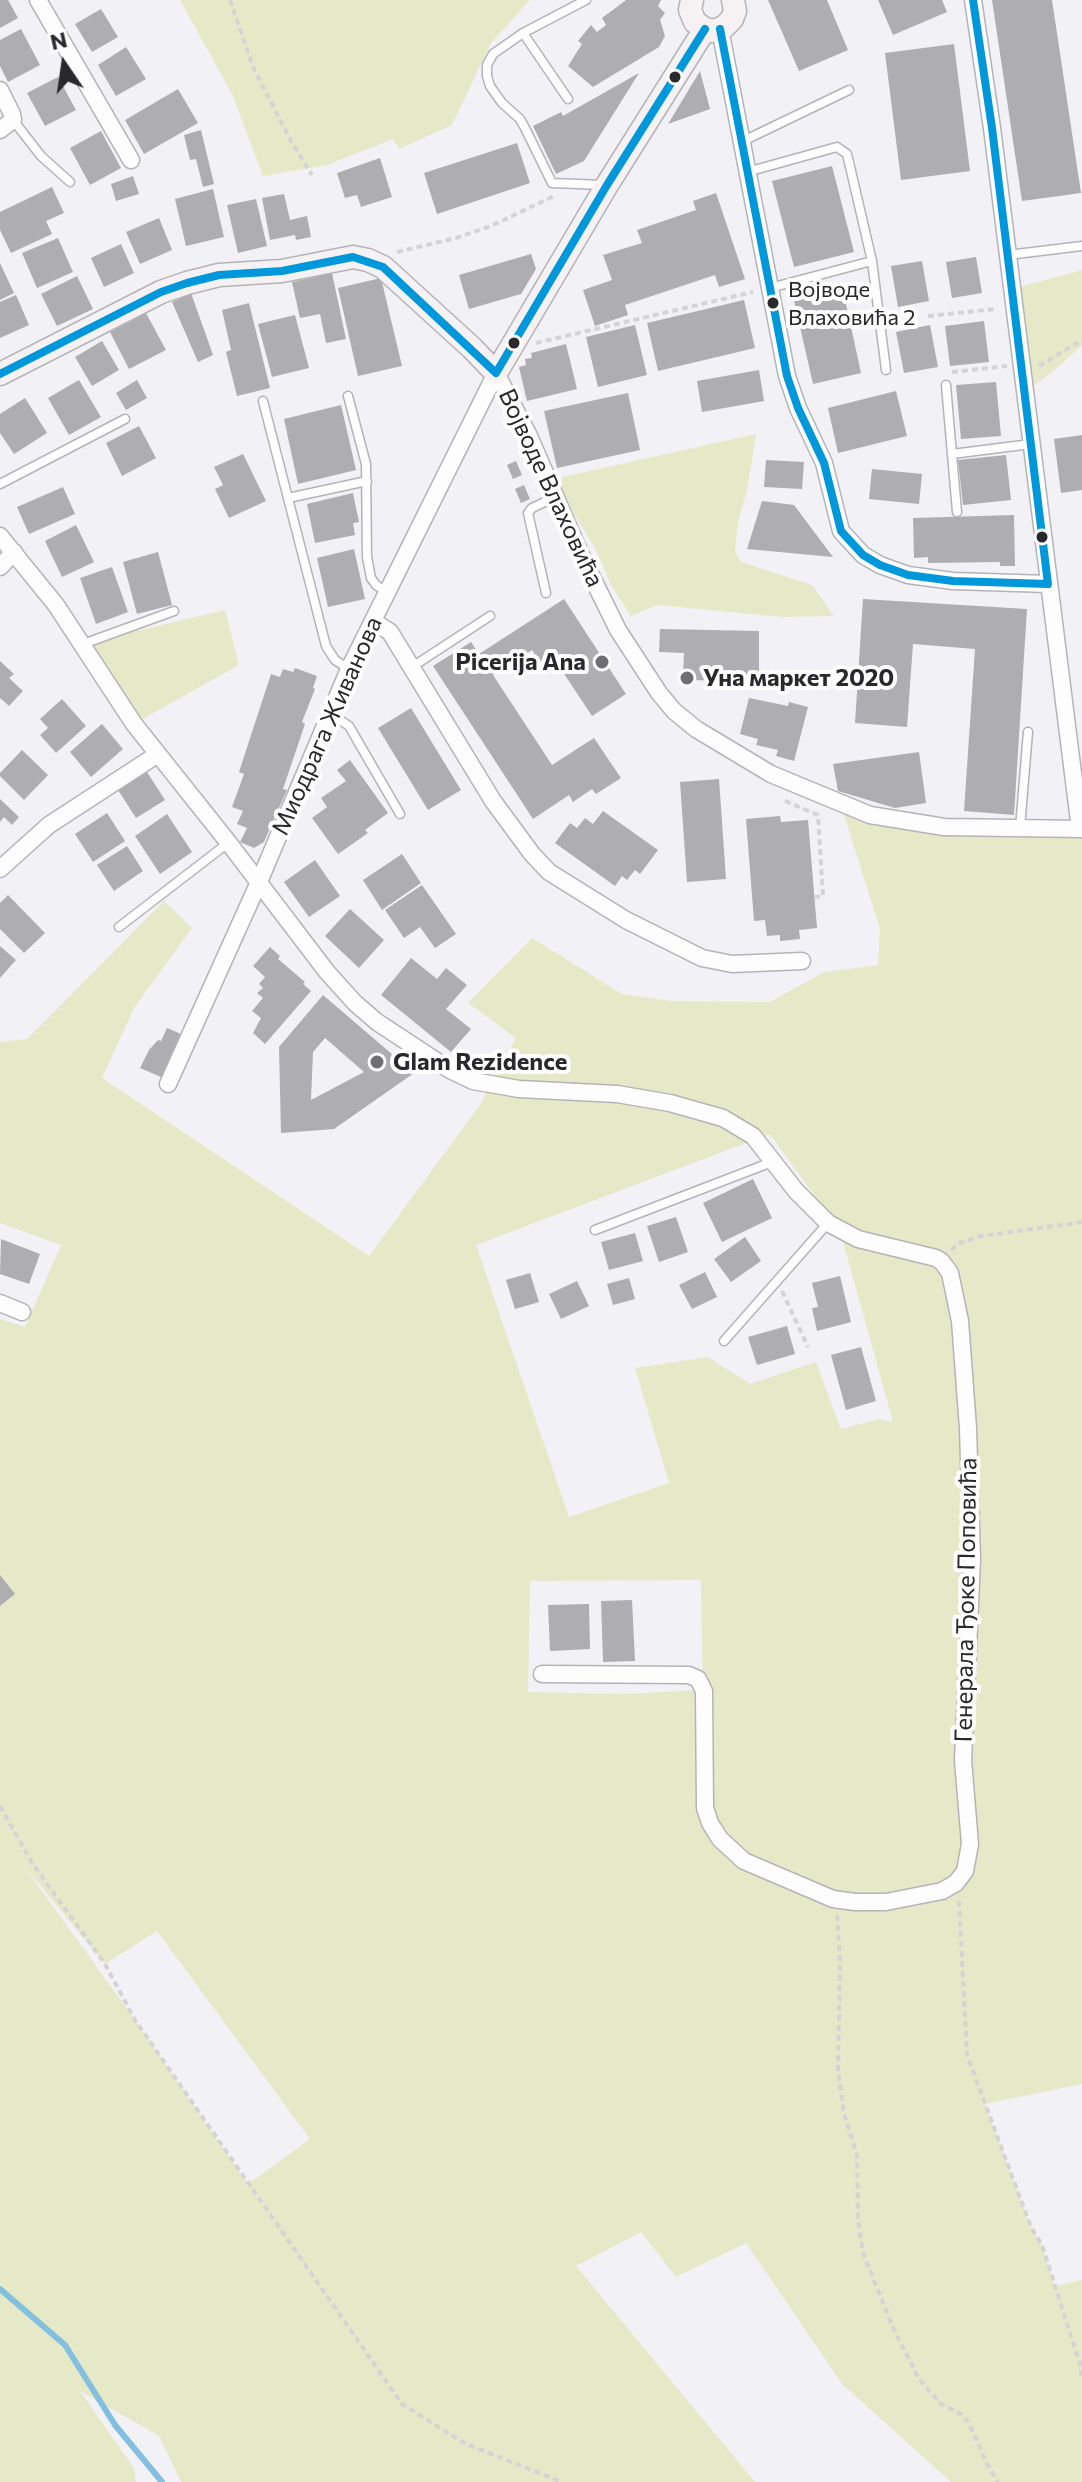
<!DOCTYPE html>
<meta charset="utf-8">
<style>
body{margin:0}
#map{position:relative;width:1082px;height:2482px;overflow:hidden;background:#f2f2f6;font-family:Commissioner,sans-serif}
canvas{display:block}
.north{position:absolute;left:24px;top:24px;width:80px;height:80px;-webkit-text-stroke:6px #fefefe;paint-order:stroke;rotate:347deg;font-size:22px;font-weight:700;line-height:32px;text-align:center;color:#29292c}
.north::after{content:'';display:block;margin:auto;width:28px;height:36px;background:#29292c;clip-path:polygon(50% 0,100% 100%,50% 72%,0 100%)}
</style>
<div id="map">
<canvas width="1082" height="2482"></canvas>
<div class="north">N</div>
</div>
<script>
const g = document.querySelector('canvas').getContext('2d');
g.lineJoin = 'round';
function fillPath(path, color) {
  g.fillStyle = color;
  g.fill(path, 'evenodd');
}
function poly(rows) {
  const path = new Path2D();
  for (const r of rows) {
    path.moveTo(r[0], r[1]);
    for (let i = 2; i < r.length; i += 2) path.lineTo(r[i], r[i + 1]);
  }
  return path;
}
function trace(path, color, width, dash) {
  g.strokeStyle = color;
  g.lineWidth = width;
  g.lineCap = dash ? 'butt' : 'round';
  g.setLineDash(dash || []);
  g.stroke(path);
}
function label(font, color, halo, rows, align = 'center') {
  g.font = font + ' Commissioner,sans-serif';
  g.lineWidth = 8;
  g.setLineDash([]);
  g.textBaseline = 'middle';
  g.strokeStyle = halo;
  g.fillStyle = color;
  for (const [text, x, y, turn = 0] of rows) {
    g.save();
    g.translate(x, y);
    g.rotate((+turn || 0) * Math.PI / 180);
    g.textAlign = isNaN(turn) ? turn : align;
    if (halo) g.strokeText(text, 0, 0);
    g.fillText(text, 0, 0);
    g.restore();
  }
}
const green = poly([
 [180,0,530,0,491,43,452,125,399,149,393,139,327,165,263,176,232,94],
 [1082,270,1082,345,1054,371,1033,386,1020,287],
 [756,434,747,491,738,521,735,551,741,562,812,585,834,616,783,617,657,605,631,616,611,585,596,550,565,499,558,478],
 [225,610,239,665,134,724,82,644],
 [841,805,870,815,1082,829,1082,2084,985,2104,1031,2227,1042,2245,1055,2286,1082,2280,1082,2482,951,2482,843,2385,746,2243,676,2277,641,2232,576,2266,755,2482,181,2482,159,2436,80,2391,134,2468,136,2482,0,2482,0,1319,25,1327,61,1245,0,1223,0,1042,27,1039,164,901,192,928,134,1008,102,1078,369,1256,480,1105,516,1038,468,1003,532,938,622,994,672,1001,770,1002,824,972,878,965,880,929],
 [770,1134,840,1231,893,1422,879,1419,841,1429,816,1362,750,1384,708,1357,635,1368,669,1483,569,1517,476,1245],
 [701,1580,703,1690,622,1694,528,1692,530,1581],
 [21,1862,105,1964,157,1931,310,2139,248,2184,135,2020]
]);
const stream = poly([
 [0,2289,65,2345,115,2425,162,2482]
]);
const building = poly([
 [0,0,8,0,18,18,0,28],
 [626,0,661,0,658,6,665,13,660,20,665,36,659,47,593,87,568,66,582,44,578,41,591,25,597,32,606,25,602,18],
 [768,0,827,0,848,50,799,71],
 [878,0,942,0,947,12,893,35],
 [992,0,1052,0,1081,193,1022,201],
 [101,9,118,37,92,52,75,24],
 [21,29,40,65,8,82,0,66,0,40],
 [954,44,970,171,901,180,885,53],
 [126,47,146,79,116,96,98,65],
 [700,71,710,109,668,124],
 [639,73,584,161,556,174,533,126,561,112,563,116],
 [58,77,76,110,45,126,27,93],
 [178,89,198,123,144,154,125,120],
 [201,130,214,184,203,187,196,159,190,160,184,135],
 [101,131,121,168,90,185,70,148],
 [517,143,530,183,437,214,424,173],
 [380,158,392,197,361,207,357,195,345,198,337,173],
 [832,166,854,252,794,267,772,181],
 [133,176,139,194,116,201,111,184],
 [52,187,64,213,46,221,52,234,11,253,0,230,0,212],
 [213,189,224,237,186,246,175,199],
 [716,193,745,279,719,287,715,275,625,305,628,315,595,326,583,290,612,280,603,255,642,243,637,230,696,210,693,201],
 [284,194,290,220,307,216,311,237,296,240,295,235,270,240,262,198],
 [256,199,267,246,238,253,227,205],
 [159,218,172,250,140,264,126,232],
 [58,238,73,272,37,288,22,253],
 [121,244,134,273,104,287,91,258],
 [531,254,536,269,521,294,469,309,459,275],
 [976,257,982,293,952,298,946,262],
 [922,261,929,301,898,307,891,266],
 [0,263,14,293,0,300],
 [332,273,346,339,326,343,320,314,300,318,292,282],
 [77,276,93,309,57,326,41,294],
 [381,278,402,366,358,376,338,288],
 [842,285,861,373,813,384,793,296],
 [191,293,213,355,198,362,172,302],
 [16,295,29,325,0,338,0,302],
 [744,300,755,348,658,371,647,323],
 [249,303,270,388,237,396,226,352,231,350,222,310],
 [146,313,166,350,129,369,110,332],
 [295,315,309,368,272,377,258,324],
 [984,321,989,362,950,366,945,326],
 [635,325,647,375,598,387,586,337],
 [930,325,938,367,904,373,896,332],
 [102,341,119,370,92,386,75,357],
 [566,344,577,389,527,401,519,367,526,365,525,359,532,358,531,353],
 [759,370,764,401,702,412,697,381],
 [79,380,101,417,69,435,48,398],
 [137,380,147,398,126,410,116,393],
 [996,382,1001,436,961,439,956,385],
 [896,391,907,436,838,453,828,408],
 [628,393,640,450,557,468,544,411],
 [25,398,47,433,14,454,0,433,0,414],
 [341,405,356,470,298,484,284,419],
 [139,426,156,458,122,476,106,443],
 [1082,435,1082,490,1061,493,1054,439],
 [243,454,266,501,229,518,215,489,223,485,214,467],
 [1006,455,1011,500,963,505,958,460],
 [766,460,804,462,802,489,764,487],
 [516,461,522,475,513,479,507,465],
 [872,469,922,474,919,504,869,499],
 [524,485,530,499,521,503,515,489],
 [63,487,75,514,29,534,17,507],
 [353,493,359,522,353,523,355,535,315,543,307,504],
 [762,501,794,505,833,557,747,549],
 [1014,515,1015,566,1000,566,1000,562,928,563,928,557,914,558,913,518],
 [76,525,94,562,62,577,45,541],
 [354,549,365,599,328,607,317,558],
 [158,552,172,605,137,614,123,562],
 [112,567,128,612,96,624,80,578],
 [564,599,626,694,592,716,551,654,540,662,532,650,493,675,552,765,594,738,621,778,596,794,592,789,573,802,569,795,533,819,433,666,471,642,479,654],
 [863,599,1027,609,1014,815,964,811,975,649,913,644,907,727,855,723],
 [660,629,759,631,759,681,683,680,684,653,659,652],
 [0,661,14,674,9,678,23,691,9,706,0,698],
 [295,668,317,676,313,688,315,689,302,722,305,724,283,789,287,790,264,842,254,848,240,842,247,828,237,824,243,811,232,807,244,774,239,772,271,674,280,677,283,669,293,672],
 [749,698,788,706,789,702,808,707,794,761,776,756,778,750,756,745,758,739,740,734],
 [62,699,86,726,56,753,40,735,48,728,40,719],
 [411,708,461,790,428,810,378,728],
 [102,724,123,749,91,777,70,752],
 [22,750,48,775,24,800,0,776,0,773],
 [919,752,926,803,895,808,838,791,833,764],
 [350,760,388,813,365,830,368,833,338,854,312,818,327,807,321,798,346,781,337,770],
 [147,772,165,800,136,818,118,790],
 [719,779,726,879,687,882,680,782],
 [0,799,19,817,12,825,4,817,0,822],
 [603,811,658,850,640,874,635,870,627,880,622,876,615,886,555,843,570,823,577,828,585,818,593,824],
 [107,813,125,841,93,862,75,834],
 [167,814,192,852,160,874,135,836],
 [780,816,781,822,808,820,817,928,799,930,800,939,780,941,780,935,767,936,765,920,754,921,746,819],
 [127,846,143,871,114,891,97,865],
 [402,854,421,883,382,910,363,880],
 [315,860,340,896,309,917,284,882],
 [422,885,456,934,435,948,420,927,404,938,385,910],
 [8,895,45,933,24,953,0,929,0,903],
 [350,909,384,940,359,968,325,936],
 [0,946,16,960,0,978],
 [270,947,280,956,278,959,305,982,303,984,311,991,265,1044,253,1033,261,1018,252,1011,263,998,257,993,263,988,259,984,265,977,253,966],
 [411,958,437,979,446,968,467,985,446,1009,471,1029,451,1052,381,995],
 [323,995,414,1073,334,1129,281,1133,279,1047],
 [325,1038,364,1072,311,1100,313,1052],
 [167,1028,181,1034,161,1077,140,1068,149,1050,158,1040,161,1041],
 [753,1179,772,1218,722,1242,703,1203],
 [676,1217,688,1252,659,1262,647,1226],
 [635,1233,643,1261,609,1270,601,1242],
 [745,1237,761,1261,731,1282,714,1259],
 [1,1239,40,1254,29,1284,0,1274],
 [705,1272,717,1297,692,1309,679,1285],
 [530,1273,539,1302,515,1309,506,1280],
 [840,1276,851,1322,817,1331,812,1308,818,1307,812,1283],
 [629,1278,635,1299,613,1305,607,1284],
 [577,1281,589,1306,561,1319,549,1294],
 [787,1326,795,1354,757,1365,748,1337],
 [861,1347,876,1401,846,1410,831,1355],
 [0,1575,15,1594,0,1606],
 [632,1600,635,1661,603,1662,601,1601],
 [589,1604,590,1649,550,1651,548,1605]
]);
const path = poly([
 [230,0,253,67,292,143,312,175],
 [397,252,456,238,491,226,554,196],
 [928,316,996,309],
 [536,343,753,292],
 [1039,366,1082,340],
 [952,372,1007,366],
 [785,801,818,815,823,896,815,897],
 [951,1250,960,1243,981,1236,1082,1222],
 [782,1291,808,1347],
 [0,1806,32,1863,105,1964,135,2020,402,2404,464,2443,562,2482],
 [959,1901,967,2055,1031,2227,1042,2245,1080,2364,1082,2378],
 [837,1915,840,1960,838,2071,844,2114,857,2155,858,2219,863,2253,894,2330,919,2379,941,2404,961,2414,969,2423,987,2464,998,2482]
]);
const lane = poly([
 [586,0,523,33,493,54,487,65,487,76,490,86,502,103,520,119,525,128,552,183,604,185],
 [523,33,568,99],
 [13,120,41,156,70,182],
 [741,142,849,90],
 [747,172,837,147,847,154,872,261,886,370],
 [1008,255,1082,246],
 [770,288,872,261],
 [946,385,957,512],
 [348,396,366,464,367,557,371,578,376,585,386,592],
 [263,401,326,646,335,660,349,669],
 [952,454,1031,444],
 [0,484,125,419],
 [288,498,367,481],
 [546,593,528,513,532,508,555,497],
 [83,644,174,611],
 [412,667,490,616],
 [331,714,349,726,400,814],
 [1020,828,1028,732],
 [119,927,228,843],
 [595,1230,772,1162],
 [724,1341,828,1223]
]);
const street = poly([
 [38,0,131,160],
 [973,0,992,128,1080,829],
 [720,29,787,376,798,408,824,463,841,531,863,555,880,565,908,575,953,581,1048,584],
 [0,90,12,114,13,120,0,130],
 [0,536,56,605,134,724,228,842,327,972,355,1003,377,1022,450,1070,473,1081,519,1089,617,1094,670,1103,723,1118,753,1136,796,1191,828,1223,858,1239,936,1258,942,1262,950,1273,960,1321,968,1428,972,1560,963,1760,970,1844,965,1871,956,1883,942,1891,886,1902,855,1902,833,1899,744,1861,720,1839,710,1823,705,1808,704,1691,698,1679,689,1675,542,1674],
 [0,567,14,552],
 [373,621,390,632,493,801,532,854,549,872,626,920,702,958,732,964,802,961],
 [0,869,49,825,158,754],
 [168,1084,259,882,349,669,496,373,529,436,580,553,618,630,659,693,674,711,696,729,771,774,870,815,944,827,1082,829],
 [0,1303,22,1312]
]);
const secondary = poly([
 [692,0,690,10,695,22,705,29,713,31,724,27,732,19,735,11,733,0],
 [0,374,161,292,187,283,219,275,282,271,353,257,368,260,383,267,472,348,496,373,607,185,705,29]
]);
const bus1 = poly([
 [720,29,787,376,798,408,824,463,841,531,863,555,880,565,908,575,953,581,1048,584,992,128,973,0],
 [496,373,607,185,705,29],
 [0,374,161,292,187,283,219,275,282,271,353,257,383,267,496,373]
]);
const markers = [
 [675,77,7,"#29292c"],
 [773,303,7,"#29292c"],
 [514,343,7,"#29292c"],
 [1042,537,7,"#29292c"],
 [602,662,8,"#6f6f73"],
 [687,678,8,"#6f6f73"],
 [377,1062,8,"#6f6f73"]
];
const busNames = [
 ["Војводе",788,290],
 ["Влаховића 2",788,318]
];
const streetNames = [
 ["Војводе Влаховића",551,488,65],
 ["Миодрага Живанова",327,726,-66],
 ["Генерала Ђоке Поповића",966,1600,-89]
];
const poiNames = [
 ["Picerija Ana",586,662,"right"],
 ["Уна маркет 2020",703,678],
 ["Glam Rezidence",393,1062]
];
fillPath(green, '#e6e9c8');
trace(stream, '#83bfdf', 6);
fillPath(building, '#aeaeb1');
trace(lane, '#b4b4b8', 11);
trace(street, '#b4b4b8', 19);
trace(secondary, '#b4b4b8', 25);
trace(path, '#d4d4d5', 4, [6, 4]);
trace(lane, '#fdfdfe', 8);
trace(street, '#fdfdfe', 16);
trace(secondary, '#f6f2f3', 22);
trace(bus1, '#0098da', 8);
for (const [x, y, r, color] of markers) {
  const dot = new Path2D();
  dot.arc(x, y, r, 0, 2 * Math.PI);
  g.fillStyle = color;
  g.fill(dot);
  trace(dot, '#fefefe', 3);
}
label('22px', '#29292c', '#fefefe', busNames, 'left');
label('24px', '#29292c', '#fefefe', streetNames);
label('bold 24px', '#29292c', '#fefefe', poiNames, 'left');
</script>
